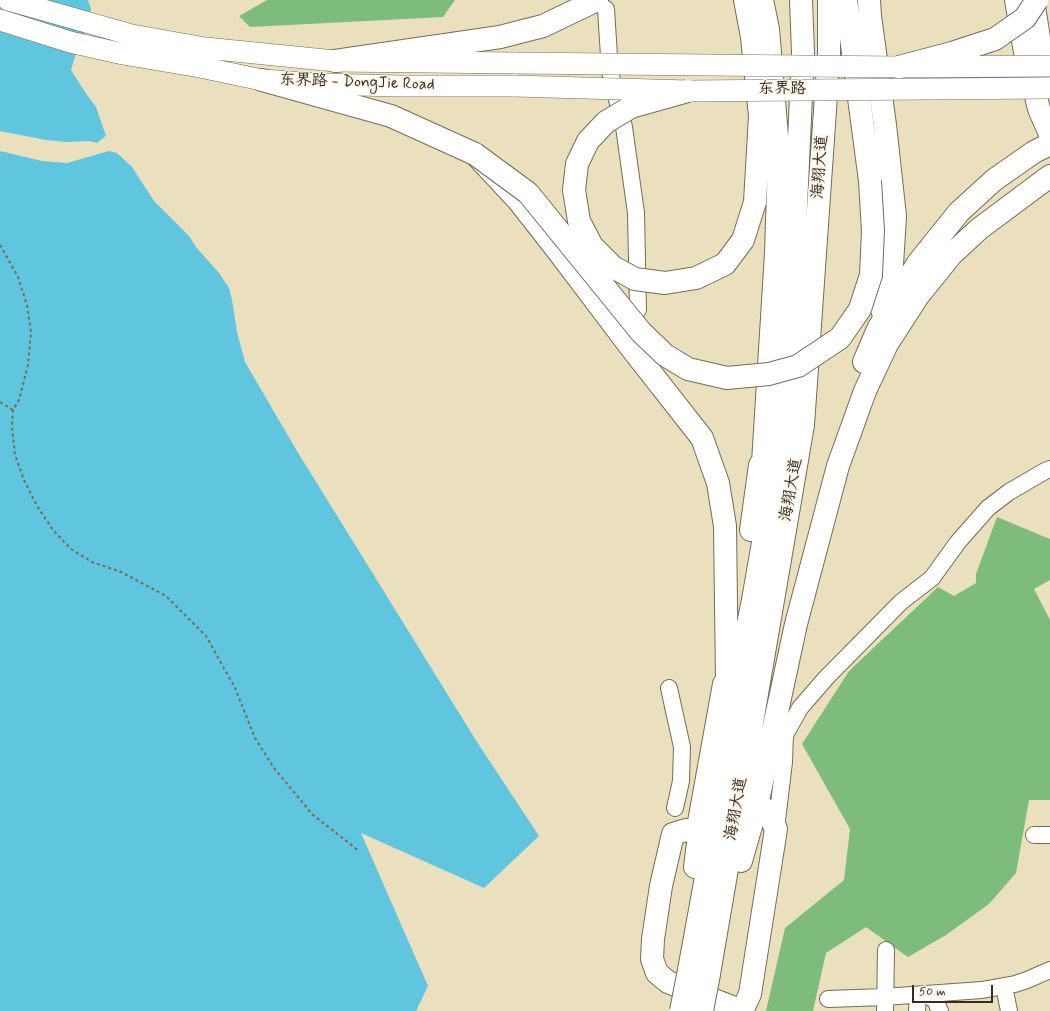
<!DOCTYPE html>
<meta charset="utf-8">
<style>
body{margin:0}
#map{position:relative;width:1050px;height:1011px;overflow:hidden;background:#eae0be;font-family:Mynerve,sans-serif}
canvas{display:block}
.scale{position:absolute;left:912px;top:985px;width:81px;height:18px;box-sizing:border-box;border:2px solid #3b2a1e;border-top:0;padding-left:5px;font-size:12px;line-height:14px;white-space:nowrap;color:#3b2a1e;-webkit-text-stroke:3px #f7f3e8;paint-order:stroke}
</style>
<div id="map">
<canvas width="1050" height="1011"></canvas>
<div class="scale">50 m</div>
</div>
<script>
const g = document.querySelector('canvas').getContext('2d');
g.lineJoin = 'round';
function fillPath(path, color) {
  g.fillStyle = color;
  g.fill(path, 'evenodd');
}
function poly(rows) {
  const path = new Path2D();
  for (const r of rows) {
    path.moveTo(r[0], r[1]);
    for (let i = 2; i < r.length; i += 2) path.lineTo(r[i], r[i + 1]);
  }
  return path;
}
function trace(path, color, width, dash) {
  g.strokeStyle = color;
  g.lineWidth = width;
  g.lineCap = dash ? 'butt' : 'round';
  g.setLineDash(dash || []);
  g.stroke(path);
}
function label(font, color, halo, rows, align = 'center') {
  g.font = font + ' Mynerve,"LXGW WenKai TC",sans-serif';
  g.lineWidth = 3;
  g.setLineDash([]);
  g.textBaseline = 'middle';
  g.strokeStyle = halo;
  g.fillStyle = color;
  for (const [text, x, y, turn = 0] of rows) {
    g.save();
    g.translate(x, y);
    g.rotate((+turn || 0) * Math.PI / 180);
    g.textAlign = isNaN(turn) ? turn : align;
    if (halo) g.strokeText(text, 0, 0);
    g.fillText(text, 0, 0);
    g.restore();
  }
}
const forest = poly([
 [267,0,455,0,443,17,250,27,239,16],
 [997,517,1050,539,1050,580,1034,589,1050,620,1050,800,1029,800,1016,873,989,904,946,935,908,957,866,927,826,953,813,1011,766,1011,785,928,844,880,850,829,802,744,849,671,938,587,954,596,976,583,976,574]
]);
const water = poly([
 [0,0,88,0,91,9,87,30,80,40,71,70,85,92,96,107,106,136,97,143,89,141,67,142,46,140,0,131],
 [0,151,42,161,67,163,109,151,117,153,132,167,154,201,189,236,196,247,219,273,229,288,232,300,237,332,245,362,297,451,477,742,539,836,484,888,361,833,428,986,416,1011,0,1011]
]);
const path = poly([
 [0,245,18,277,27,305,31,332,28,365,19,400,13,410,12,427,15,455,24,480,37,506,53,530,71,549,92,562,121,572,166,596,206,636,235,688,255,738,274,768,312,814,359,851],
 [0,402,13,410]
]);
const minor = poly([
 [606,9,610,72,624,127,636,213,638,310],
 [669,688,682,747,681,781,675,808],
 [776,829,784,762,785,735,800,708,826,678,901,602,932,578,958,542,988,508,1009,492,1045,471,1050,469],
 [1034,835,1050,835],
 [1004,986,1009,1011],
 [924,994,935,1000,940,1011],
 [828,999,884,997,982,990,1015,984,1027,980,1050,970],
 [885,1011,886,950],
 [917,1011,918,995]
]);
const major = poly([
 [8,0,132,35,205,48,335,61,516,63],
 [0,20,70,42,123,54,200,67,262,80,320,84,398,86,515,86]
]);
const highway = poly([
 [745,0,752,37,760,116,755,202],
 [846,0,870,181],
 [869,0,870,16,885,125,895,216,892,265,882,310],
 [1016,0,1025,52,1039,109,1050,134],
 [1033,0,1046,83],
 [335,61,500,37,543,26,597,0],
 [262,80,391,116,475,154,518,200,558,251,629,345,702,438,718,483,725,526,727,681],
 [864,362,878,329,918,263,959,212,994,180,1034,152,1050,144],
 [762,479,776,253,779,160,768,29,762,0],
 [751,530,760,465],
 [697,833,686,830,673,834,661,886,653,939,652,959,657,973,668,982,742,1011,750,994,776,829,767,810,757,805],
 [741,861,757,805,796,624,838,466,865,391,887,344,918,296,951,255,979,229,1050,176],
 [695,867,698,843,697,833,724,684],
 [689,970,729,752,741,659,753,600,780,445,795,227,803,53,801,0],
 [709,974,803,425,829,53,829,0]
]);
const majorBridge = poly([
 [516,63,899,67,1050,66],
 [515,86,688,91,1050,88]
]);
const highwayBridge = poly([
 [899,67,952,53,995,39,1025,18,1037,0],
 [688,91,631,107,606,122,588,141,577,164,574,190,579,221,592,246,613,267,635,279,665,283,696,278,725,264,743,240,755,202],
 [475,154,528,193,641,332,665,355,688,369,727,378,769,374,798,366,840,338,860,309,871,275,873,231,870,181],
 [681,1011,689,970],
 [702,1011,709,974]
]);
const streetNames = [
 ["东界路 - DongJie Road",357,83,2],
 ["东界路",782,90],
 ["海翔大道",821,167,-86],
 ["海翔大道",792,490,-80],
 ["海翔大道",737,809,-80]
];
fillPath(forest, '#7ebc7c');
fillPath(water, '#60c5de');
trace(minor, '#786a56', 18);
trace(major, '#786a56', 22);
trace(highway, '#786a56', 24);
trace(path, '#786a56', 2, [3, 3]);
trace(minor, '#fff', 16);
trace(major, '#fff', 21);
trace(highway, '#fff', 22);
trace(majorBridge, '#786a56', 22, []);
trace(highwayBridge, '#786a56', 24, []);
trace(majorBridge, '#fff', 21);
trace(highwayBridge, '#fff', 22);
label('16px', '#3b2a1e', '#f7f3e8', streetNames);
</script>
